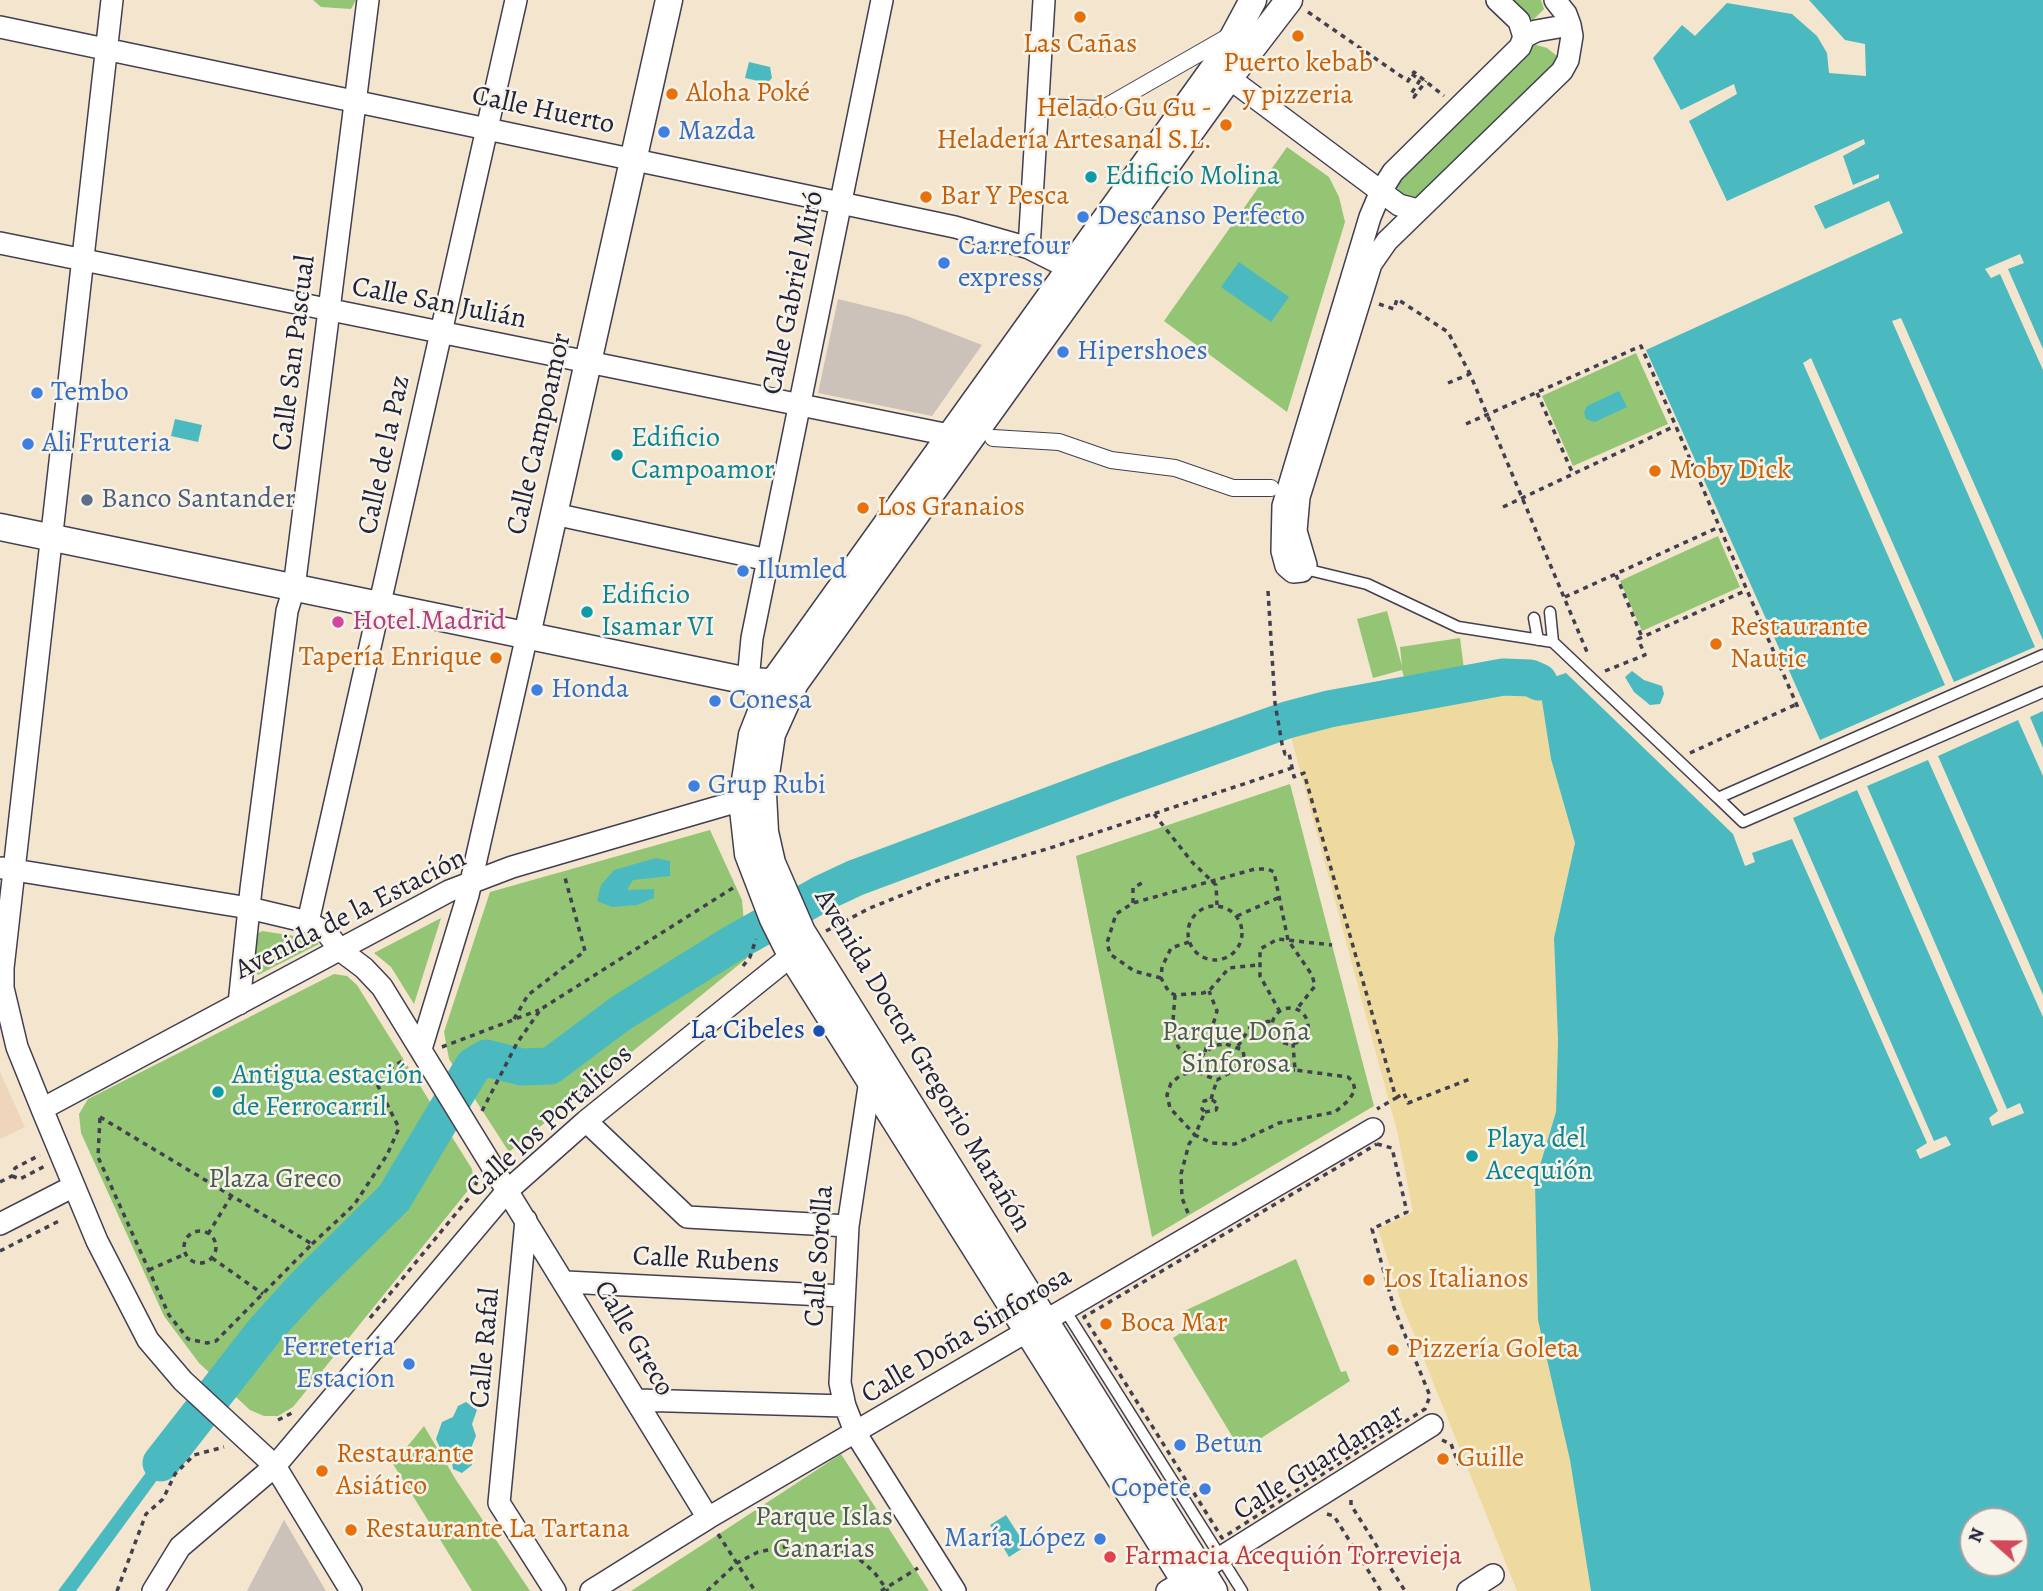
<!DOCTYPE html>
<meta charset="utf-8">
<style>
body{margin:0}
#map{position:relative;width:2043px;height:1591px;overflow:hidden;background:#f4e5ce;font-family:Alegreya,serif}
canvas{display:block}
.north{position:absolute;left:1959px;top:1507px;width:70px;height:70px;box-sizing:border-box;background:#f7f3e8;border:2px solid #a29fa3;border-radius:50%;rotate:291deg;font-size:19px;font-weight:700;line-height:28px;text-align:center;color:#22223b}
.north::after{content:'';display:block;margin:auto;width:24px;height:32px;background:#d1495b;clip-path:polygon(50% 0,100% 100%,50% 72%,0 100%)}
</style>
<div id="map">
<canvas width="2043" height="1591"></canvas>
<div class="north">N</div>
</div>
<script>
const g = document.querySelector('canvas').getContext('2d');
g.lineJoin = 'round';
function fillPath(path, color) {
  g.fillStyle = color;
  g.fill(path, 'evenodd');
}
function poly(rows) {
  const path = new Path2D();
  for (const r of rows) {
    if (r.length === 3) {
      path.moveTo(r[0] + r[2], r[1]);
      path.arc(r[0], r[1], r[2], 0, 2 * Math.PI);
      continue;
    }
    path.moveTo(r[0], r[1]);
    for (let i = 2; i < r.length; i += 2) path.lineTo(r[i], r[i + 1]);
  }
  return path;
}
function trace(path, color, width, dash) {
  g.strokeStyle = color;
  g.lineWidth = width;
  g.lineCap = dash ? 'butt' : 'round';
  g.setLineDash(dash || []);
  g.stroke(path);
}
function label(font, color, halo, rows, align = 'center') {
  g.font = font + ' Alegreya,serif';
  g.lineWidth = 5;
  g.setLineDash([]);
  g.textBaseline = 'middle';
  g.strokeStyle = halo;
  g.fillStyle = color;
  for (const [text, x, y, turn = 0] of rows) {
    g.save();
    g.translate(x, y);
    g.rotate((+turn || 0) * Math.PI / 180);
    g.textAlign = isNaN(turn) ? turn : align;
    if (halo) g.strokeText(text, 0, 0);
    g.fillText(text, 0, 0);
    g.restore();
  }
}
const built = poly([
 [0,1072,25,1127,0,1139]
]);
const industrial = poly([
 [838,299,907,316,982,345,932,416,818,393],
 [284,1520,326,1591,247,1591]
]);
const green = poly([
 [313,0,356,0,351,9,321,7],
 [1509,0,1541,0,1544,9,1532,21],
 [1533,44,1547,48,1557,56,1555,69,1417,197,1404,196,1396,187,1401,175],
 [1287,147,1329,177,1339,197,1345,222,1287,412,1164,321],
 [1636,353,1668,424,1573,466,1542,396],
 [1718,536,1740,587,1642,631,1620,581],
 [1387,611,1402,666,1400,647,1460,638,1464,669,1404,677,1402,670,1373,678,1357,619],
 [1290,784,1374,1106,1152,1237,1076,856],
 [710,830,742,900,747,958,509,1152,449,1059,444,1032,490,892],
 [441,918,414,1004,391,967,374,953],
 [262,931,314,939,319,944,258,975,251,968,257,934],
 [334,974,347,976,357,985,472,1169,474,1183,293,1407,278,1416,264,1416,250,1410,199,1363,164,1316,81,1133,79,1114,88,1099],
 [1296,1259,1341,1372,1346,1371,1350,1381,1241,1451,1173,1338,1188,1328,1180,1313],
 [424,1426,456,1480,530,1591,472,1591,393,1464],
 [841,1454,929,1591,631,1591,719,1534]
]);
const sand = poly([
 [1539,682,1551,759,1575,843,1554,938,1558,1040,1556,1112,1535,1182,1570,1460,1591,1591,1517,1591,1402,1305,1378,1229,1413,1212,1397,1131,1291,737,1403,705,1516,690,1521,695]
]);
const water = poly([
 [1809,0,2043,0,2043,349,2008,269,2024,263,2020,254,1985,269,1991,278,2000,274,2043,370,2043,640,1901,318,1892,321,2035,647,1954,682,1811,358,1803,363,1945,685,1820,740,1646,350,1903,233,1889,201,1825,229,1814,206,1879,178,1879,174,1853,185,1843,156,1865,144,1864,139,1727,201,1689,121,1737,94,1734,84,1681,110,1653,58,1682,25,1695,36,1727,3,1792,14,1817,36,1827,53,1829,73,1866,76,1865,44,1845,40],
 [749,62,770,67,772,78,767,83,745,78],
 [1239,262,1289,297,1271,322,1221,287],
 [1619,391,1627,407,1595,422,1586,419,1584,412,1587,406],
 [175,419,202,425,198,442,171,436],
 [1632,671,1644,680,1662,686,1664,694,1660,704,1650,705,1634,692,1625,677],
 [1566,673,1733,834,1745,866,1755,862,1752,853,1792,839,1927,1143,1916,1150,1920,1159,1951,1145,1946,1136,1934,1141,1793,818,1857,790,1998,1111,1989,1118,1992,1126,2024,1113,2020,1103,2007,1109,1867,786,1928,760,2043,1017,2043,1591,1591,1591,1570,1460,1538,1320,1535,1182,1556,1112,1558,1040,1554,938,1575,843,1551,759,1539,682],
 [1973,1521,2015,1521,2015,1563,1973,1563],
 [2043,711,2043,748,2030,717],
 [2018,720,2043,776,2043,995,1938,756],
 [656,858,670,861,670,876,633,880,627,890,654,889,654,898,637,905,612,907,597,901,601,885,614,870],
 [466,1402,477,1410,472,1424,476,1436,469,1453,472,1465,462,1473,453,1469,451,1457,441,1450,436,1439,442,1422,453,1417,458,1406],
 [185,1420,195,1428,76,1591,58,1591],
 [1006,1515,1026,1546,1009,1557,990,1525]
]);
const river = poly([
 [161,1463,265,1330,305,1286,394,1198,473,1066,486,1058,522,1067,550,1066,621,1013,732,944,823,893,855,878,1118,780,1287,720,1329,709,1503,677,1530,678,1539,682]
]);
const path = poly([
 [1308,12,1408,81,1414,72,1444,96],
 [1412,74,1420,80,1411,94,1414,97,1426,81],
 [1379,304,1394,309,1397,299,1448,332,1470,374],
 [1448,383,1470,374,1587,652],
 [1537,393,1573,474],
 [1466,424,1641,346,1799,710],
 [1503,507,1675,426],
 [1616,575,1642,637],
 [1268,591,1275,703,1282,744,1285,754,1289,753,1294,777,1304,773,1396,1098,1377,1109],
 [1565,597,1719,527],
 [1605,671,1645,655,1638,639,1747,590],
 [1690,753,1797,704],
 [1154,814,1192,862,1216,885,1217,905],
 [1133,903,1133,888,1142,883],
 [1215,933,27],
 [1237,916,1280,897],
 [826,931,870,908,942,879,1047,849,1292,768],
 [1189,942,1171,948,1162,967,1161,978,1169,992,1175,995,1203,993,1209,991,1229,968,1258,965],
 [743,966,750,957,756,939],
 [1161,978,1134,971,1110,954,1107,943,1116,914,1133,903,1255,869,1268,869,1274,872,1288,940,1312,975,1315,986,1296,1010],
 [1175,995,1173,1021,1178,1047,1197,1063],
 [1290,1026,18],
 [1280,1012,1260,976,1260,949,1278,939,1332,945],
 [514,1019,528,995,585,951,564,874],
 [1226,1044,1243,1050,1245,1064,1217,1080,1202,1074,1197,1063,1205,1052,1216,1045,1226,1044],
 [1238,1046,1253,1023,1273,1021],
 [442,1047,539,1010],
 [1205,1052,1217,1011,1209,991],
 [1245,1064,1262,1070,1295,1070],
 [1396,1098,1404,1093,1408,1103,1470,1079],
 [1211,1099,1217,1080],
 [482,1111,517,1043,541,1009,736,886],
 [1205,1112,1216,1110,1218,1104,1211,1099,1204,1101,1202,1109,1205,1112,1195,1135,1212,1143,1235,1144,1279,1123,1335,1112,1349,1100,1355,1090,1353,1082,1348,1077,1295,1070,1293,1044],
 [100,1117,312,1244,216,1341,207,1343,188,1339,169,1315,98,1157,100,1117],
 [1377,1144,1392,1148,1407,1212,1372,1229,1394,1308,1430,1396,1425,1409,1222,1538,1084,1317,1377,1144],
 [12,1176,20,1179,45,1166],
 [0,1182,12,1176,15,1168,40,1155],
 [1188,1213,1182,1198,1181,1174,1189,1144,1195,1135,1170,1108,1167,1095,1171,1083,1181,1075,1199,1070],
 [200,1247,16],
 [208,1234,232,1195],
 [312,1244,354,1205,387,1155,399,1128,374,1078,404,1060],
 [0,1251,59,1221],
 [212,1258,263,1294],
 [149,1270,185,1254],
 [370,1318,472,1194,477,1181],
 [278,1420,292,1413],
 [1442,1440,1451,1444,1459,1465],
 [1351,1500,1351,1505,1405,1591],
 [1327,1514,1334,1516,1381,1591],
 [718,1534,755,1591],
 [117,1591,146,1514,163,1499,175,1474,194,1455,224,1447],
 [707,1591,737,1563,758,1552,800,1544,841,1550,859,1559,874,1572,888,1591],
 [881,1591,918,1568]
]);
const service = poly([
 [1305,569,1367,584,1458,627,1553,642,1718,798],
 [1550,612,1553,642],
 [1534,618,1538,640],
 [2043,655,1718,798,1743,822,2043,692],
 [1065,1310,1242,1591]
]);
const pedestrian = poly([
 [1036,107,1102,109,1233,34],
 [993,438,1059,442,1111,460,1175,468,1233,488,1271,488]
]);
const minor = poly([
 [112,0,3,968,3,988,17,1047,42,1109,97,1241,148,1340,183,1381,275,1466,351,1591],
 [1497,0,1519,21,1524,37],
 [1555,0,1566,14,1570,25,1572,36,1568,60,1562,71,1387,241,1371,264,1299,497,1296,531,1306,565,1302,571,1293,572,1286,566,1282,551,1283,506,1370,217,1381,191,1393,172,1520,47,1524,37,1536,31,1570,25],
 [0,27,955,227,1029,248,1069,268],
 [1229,78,1399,205,1418,210],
 [0,243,949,435],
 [1029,248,1044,0],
 [554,514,768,560],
 [748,681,752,638,882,0],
 [2,868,249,908,308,922,327,933,340,950,364,968,382,987,708,1518],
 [308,922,516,0],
 [239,1004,251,889,287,611,294,588,368,0],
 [421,1049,468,895,527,635],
 [870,1080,848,1226,840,1383,845,1406,856,1434,955,1591],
 [42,1109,449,891,512,867,742,800],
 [586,1121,687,1217,848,1226],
 [526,1220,499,1503,555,1591],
 [0,1224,74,1186],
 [566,1282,843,1296],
 [637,1400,845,1406],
 [1201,1570,1432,1425],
 [153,1591,180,1547,275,1466,507,1191,586,1121,802,947],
 [591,1591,708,1518,1373,1129],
 [1167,1591,1184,1581],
 [1468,1591,1493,1575]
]);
const tertiary = poly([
 [0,527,748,681,790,683],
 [527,635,669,0],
 [1191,1591,791,955,773,919,748,854,742,800,752,735,772,684,1224,54,1253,0],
 [1214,1591,802,932,772,863,765,832,763,794,772,734,795,683,1229,78,1289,0]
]);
const markers = [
 [1080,17,7,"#e8710a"],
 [1298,36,7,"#e8710a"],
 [672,94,7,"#e8710a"],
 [1226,125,7,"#e8710a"],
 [664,132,7,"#3f7fe0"],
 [1091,177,7,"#0f9aa8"],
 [926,197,7,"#e8710a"],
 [1083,217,7,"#3f7fe0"],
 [944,263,7,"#3f7fe0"],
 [1063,352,7,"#3f7fe0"],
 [37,393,7,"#3f7fe0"],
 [28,444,7,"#3f7fe0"],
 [617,455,7,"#0f9aa8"],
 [1655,471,7,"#e8710a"],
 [87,500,7,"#5c6f8a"],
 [863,508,7,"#e8710a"],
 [743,571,7,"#3f7fe0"],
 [587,612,7,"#0f9aa8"],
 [338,622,7,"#d1479c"],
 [1716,644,7,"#e8710a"],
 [496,658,7,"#e8710a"],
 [537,690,7,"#3f7fe0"],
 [715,701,7,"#3f7fe0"],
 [694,786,7,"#3f7fe0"],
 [819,1031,7,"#1a4fb4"],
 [218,1092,7,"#0f9aa8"],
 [1472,1156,7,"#0f9aa8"],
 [1369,1280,7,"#e8710a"],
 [1106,1324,7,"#e8710a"],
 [1393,1350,7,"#e8710a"],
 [409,1364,7,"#3f7fe0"],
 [1180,1445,7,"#3f7fe0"],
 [1443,1459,7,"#e8710a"],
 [322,1471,7,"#e8710a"],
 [1205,1489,7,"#3f7fe0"],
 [351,1530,7,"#e8710a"],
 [1100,1539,7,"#3f7fe0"],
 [1110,1557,7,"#e0444e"]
];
const foodNames = [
 ["Las Cañas",1080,45,"center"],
 ["Puerto kebab",1298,64,"center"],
 ["y pizzeria",1298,96,"center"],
 ["Aloha Poké",686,94],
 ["Helado Gu Gu -",1212,109,"right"],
 ["Heladería Artesanal S.L.",1212,141,"right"],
 ["Bar Y Pesca",940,197],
 ["Moby Dick",1669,471],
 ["Los Granaios",877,508],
 ["Restaurante",1730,628],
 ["Nautic",1730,660],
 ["Tapería Enrique",482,658,"right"],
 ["Los Italianos",1383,1280],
 ["Boca Mar",1120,1324],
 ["Pizzería Goleta",1407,1350],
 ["Restaurante",336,1455],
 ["Asiático",336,1487],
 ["Guille",1457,1459],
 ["Restaurante La Tartana",365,1530]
];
const streetNames = [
 ["Calle Huerto",543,111,12],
 ["Calle Gabriel Miró",794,293,-78],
 ["Calle San Julián",439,304,11],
 ["Calle San Pascual",295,353,-83],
 ["Calle Campoamor",540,434,-77],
 ["Calle de la Paz",385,455,-78],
 ["Avenida de la Estación",351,915,-27],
 ["Avenida Doctor Gregorio Marañón",922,1061,59],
 ["Calle los Portalicos",550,1122,-42],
 ["Calle Sorolla",820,1256,-86],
 ["Calle Rubens",706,1261,3],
 ["Calle Doña Sinforosa",967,1336,-31],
 ["Calle Greco",633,1339,59],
 ["Calle Rafal",486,1348,-85],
 ["Calle Guardamar",1319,1463,-32]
];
const shopNames = [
 ["Mazda",678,132],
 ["Descanso Perfecto",1097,217],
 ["Carrefour",958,247],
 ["express",958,279],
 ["Hipershoes",1077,352],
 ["Tembo",51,393],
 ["Ali Fruteria",42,444],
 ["Ilumled",757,571],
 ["Honda",551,690],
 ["Conesa",729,701],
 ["Grup Rubi",708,786],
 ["Ferreteria",395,1348,"right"],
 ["Estacion",395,1380,"right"],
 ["Betun",1194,1445],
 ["Copete",1191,1489,"right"],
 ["María López",1086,1539,"right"]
];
const cultureNames = [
 ["Edificio Molina",1105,177],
 ["Edificio",631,439],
 ["Campoamor",631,471],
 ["Edificio",601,596],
 ["Isamar VI",601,628],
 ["Antigua estación",232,1076],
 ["de Ferrocarril",232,1108],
 ["Playa del",1486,1140],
 ["Acequión",1486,1172]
];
const serviceNames = [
 ["Banco Santander",101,500]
];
const hotelNames = [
 ["Hotel Madrid",352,622]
];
const transitNames = [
 ["La Cibeles",805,1031]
];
const parkNames = [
 ["Parque Doña",1236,1033],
 ["Sinforosa",1236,1065],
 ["Plaza Greco",275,1180],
 ["Parque Islas",824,1518],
 ["Canarias",824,1550]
];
const healthNames = [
 ["Farmacia Acequión Torrevieja",1124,1557]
];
fillPath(built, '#efd6bb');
fillPath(industrial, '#cdc2b9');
fillPath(green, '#93c575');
fillPath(sand, '#eeda9e');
fillPath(water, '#4abac0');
trace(river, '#4abac0', 37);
trace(service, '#423f51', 13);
trace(pedestrian, '#423f51', 18);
trace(minor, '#423f51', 24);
trace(tertiary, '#423f51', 29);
trace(path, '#423f51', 3.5, [5, 5]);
trace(service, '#fff', 10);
trace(pedestrian, '#fff', 16);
trace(minor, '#fff', 21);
trace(tertiary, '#fff', 26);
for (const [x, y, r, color] of markers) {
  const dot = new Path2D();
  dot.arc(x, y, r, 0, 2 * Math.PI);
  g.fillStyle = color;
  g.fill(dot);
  trace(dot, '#f7f3e8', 2.5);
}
label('28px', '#c56008', '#f7f3e8', foodNames, 'left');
label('28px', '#22223b', '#f7f3e8', streetNames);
label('28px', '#366cbe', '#f7f3e8', shopNames, 'left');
label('28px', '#0d838f', '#f7f3e8', cultureNames, 'left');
label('28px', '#4e5e75', '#f7f3e8', serviceNames, 'left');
label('28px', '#b23c85', '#f7f3e8', hotelNames, 'left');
label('28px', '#164399', '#f7f3e8', transitNames, 'right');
label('28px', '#4a5b4f', '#f7f3e8', parkNames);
label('28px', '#be3a42', '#f7f3e8', healthNames, 'left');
</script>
